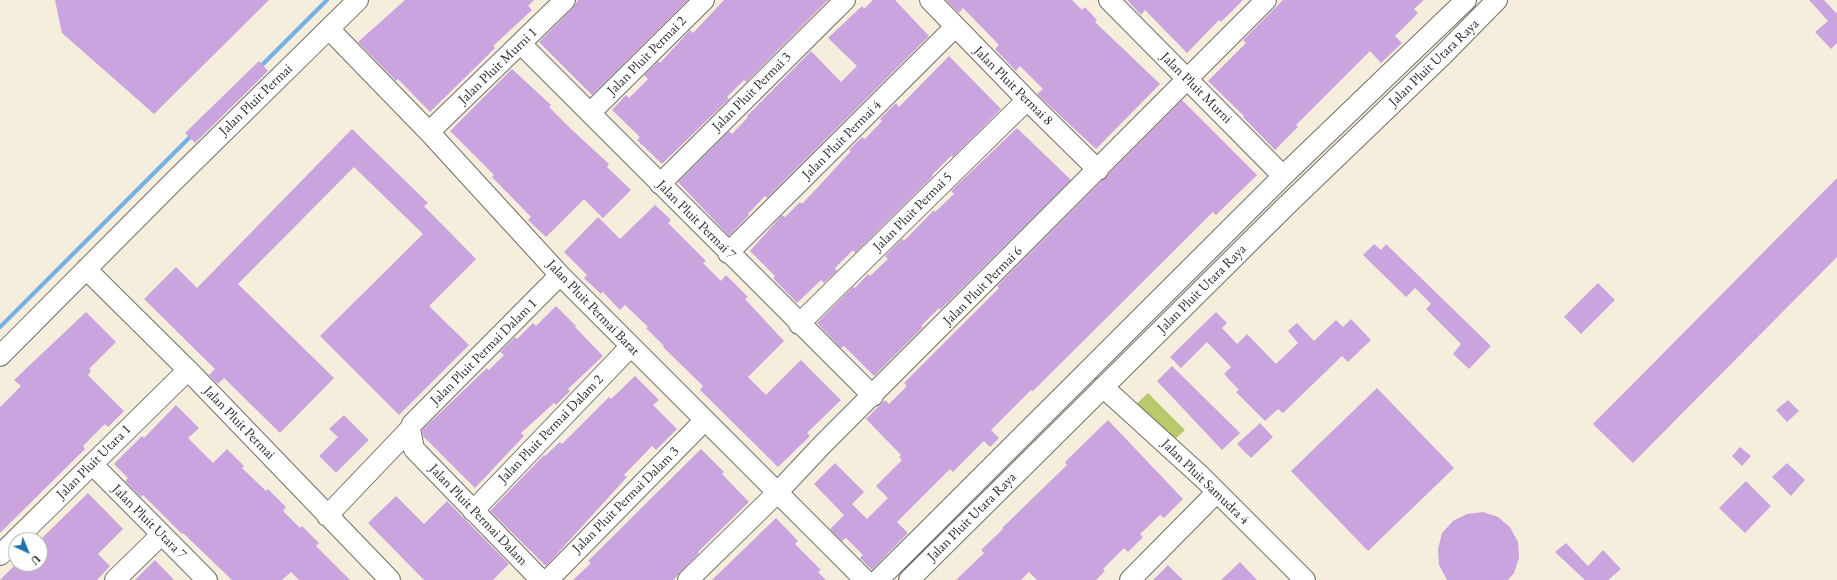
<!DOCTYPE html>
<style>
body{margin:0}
#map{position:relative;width:1837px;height:580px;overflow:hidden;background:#f6eedc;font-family:"EB Garamond",serif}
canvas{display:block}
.north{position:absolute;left:8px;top:532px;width:40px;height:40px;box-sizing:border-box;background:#fff;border:1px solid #aaa;border-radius:50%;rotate:136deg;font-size:11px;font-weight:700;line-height:16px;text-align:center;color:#2b2b2b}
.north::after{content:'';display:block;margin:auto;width:14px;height:18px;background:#1f6fb2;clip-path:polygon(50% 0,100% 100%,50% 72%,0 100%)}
</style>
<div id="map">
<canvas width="1837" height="580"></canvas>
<div class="north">U</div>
</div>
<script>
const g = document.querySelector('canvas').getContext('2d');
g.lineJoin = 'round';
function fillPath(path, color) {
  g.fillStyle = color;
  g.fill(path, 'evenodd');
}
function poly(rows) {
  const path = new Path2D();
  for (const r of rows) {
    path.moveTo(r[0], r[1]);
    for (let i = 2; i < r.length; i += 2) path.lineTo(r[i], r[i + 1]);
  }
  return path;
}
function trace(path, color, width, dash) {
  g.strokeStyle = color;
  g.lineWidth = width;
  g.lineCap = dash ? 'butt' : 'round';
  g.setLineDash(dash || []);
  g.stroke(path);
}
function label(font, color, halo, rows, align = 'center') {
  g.font = font + ' "EB Garamond",serif';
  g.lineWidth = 4;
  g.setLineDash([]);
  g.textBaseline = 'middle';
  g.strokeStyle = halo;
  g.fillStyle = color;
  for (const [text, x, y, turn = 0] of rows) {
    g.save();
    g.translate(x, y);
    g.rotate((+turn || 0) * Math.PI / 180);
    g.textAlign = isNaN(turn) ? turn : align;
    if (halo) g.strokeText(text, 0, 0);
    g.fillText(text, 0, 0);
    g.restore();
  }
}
const green = poly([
 [1148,393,1185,430,1168,446,1131,409]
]);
const stream = poly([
 [259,68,327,0],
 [0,327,192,135]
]);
const building = poly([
 [55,0,269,0,154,114,62,33],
 [405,0,534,0,528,6,532,10,493,46,495,48,430,112,398,79,396,81,358,42],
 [578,0,688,0,592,95,539,42,573,8],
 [724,0,828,0,746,82,744,80,727,97,729,99,662,164,637,140,640,137,612,110,626,95,629,98,648,79,644,75,659,61,660,63,690,30,693,33],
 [873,0,895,0,929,36,767,198,765,196,748,214,749,215,729,236,678,182,729,131,732,134,748,117,747,116,811,51,841,82,857,66,828,38,862,6,864,9],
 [946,0,1072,0,1082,10,1085,7,1097,20,1095,22,1160,84,1096,149,1037,94,1043,89,1020,66,1016,71,995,49,999,45,963,8,959,13],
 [1127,0,1243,0,1221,22,1219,20,1187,53,1145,10,1141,15],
 [1283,0,1424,0,1414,9,1418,13,1395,36,1402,43,1381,63,1370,51,1296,125,1298,127,1275,150,1243,117,1244,116,1208,81,1246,43,1243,40],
 [1809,0,1824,0,1836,13,1837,12,1837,43,1831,49,1815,32,1828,21],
 [949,56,1001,109,953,157,951,156,932,175,933,176,855,253,853,250,835,268,837,271,824,283,821,280,797,303,773,278,775,276,750,251,782,215,785,217,800,202,802,204,818,187,851,151,849,150,862,137,865,139,882,121,880,119,896,103,899,107],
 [259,61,268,71,195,143,185,133],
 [512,69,551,105,549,107,571,129,609,164,607,167,631,190,603,218,584,199,546,237,528,220,531,217,492,177,494,175,450,131],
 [1182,100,1257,175,1216,215,1213,212,1033,391,1031,390,991,430,999,438,990,447,984,441,953,472,950,469,897,522,908,533,872,570,860,558,863,555,846,538,842,541,830,529,844,515,814,484,835,463,864,492,852,504,867,519,888,498,876,486,902,460,899,457,901,455,866,419,885,400,889,404,907,386,904,383,999,288,997,286],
 [1017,128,1071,180,940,310,939,308,921,326,923,327,874,376,844,346,841,348,817,323,853,287,855,288,868,274,870,276,888,259,885,256,902,239,904,241,934,210,935,212,954,194,951,191],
 [352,129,428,203,424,206,476,259,429,306,469,345,399,415,320,336,423,234,354,167,238,284,334,378,280,433,224,378,218,384,209,375,215,369,144,299,176,267,197,288],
 [1837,178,1837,257,1633,463,1593,424],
 [655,205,671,220,668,223,706,261,703,263,721,281,726,275,748,297,745,299,784,341,748,377,766,395,801,360,841,400,807,433,810,436,778,467,700,390,703,386,663,347,664,346,646,328,648,327,625,305,620,310,603,292,601,294,584,278,587,275,564,252,598,217,620,239],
 [1374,244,1381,250,1386,244,1491,346,1469,369,1453,354,1461,344,1426,309,1431,304,1415,288,1406,297,1363,255],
 [1598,283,1615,300,1581,334,1564,317],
 [556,306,576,326,575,327,603,356,568,389,570,391,556,405,554,403,521,433,524,436,475,488,423,436,422,430,487,368,489,370,504,355,500,352,515,337,517,339,533,323,536,326],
 [86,312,116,342,89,369,91,371,88,375,124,411,108,427,105,424,83,446,85,449,0,533,0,407,21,386,14,380],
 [1216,312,1227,323,1222,328,1237,344,1247,334,1276,364,1298,343,1288,331,1297,323,1314,341,1336,320,1343,327,1351,319,1371,340,1348,362,1342,356,1283,413,1278,409,1265,421,1236,392,1239,390,1224,374,1231,367,1207,342,1181,368,1170,357],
 [1172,366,1240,433,1222,450,1157,381],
 [635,376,659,400,653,405,677,429,656,450,652,446,624,475,627,477,546,566,490,511,544,455,545,456,560,442,562,444,609,397,611,399],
 [1377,388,1454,468,1368,551,1291,471],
 [1788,400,1799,411,1787,422,1776,410],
 [176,405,199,428,188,438,213,463,227,449,244,466,242,468,266,491,268,489,286,507,283,511,300,528,302,526,319,543,316,546,350,580,299,580,291,572,282,580,232,580,183,533,182,534,143,495,141,497,125,481,128,478,114,464,142,436,144,438],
 [344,415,369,440,336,473,319,456,338,437,329,429],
 [1108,420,1183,499,1164,518,1160,515,1140,534,1143,537,1128,552,1124,548,1103,569,1105,571,1096,580,1037,580,1029,572,1021,580,956,580,984,553,981,550,1003,529,1002,528,1067,465,1065,462],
 [1260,423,1273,437,1251,458,1237,444],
 [1740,447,1751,456,1742,466,1732,456],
 [701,449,724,472,722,474,749,502,698,552,699,553,678,575,673,580,573,580,591,563,588,561],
 [1787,463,1805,480,1791,496,1772,477],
 [1746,481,1771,506,1745,533,1719,508],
 [88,493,123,529,98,554,110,566,97,580,0,580,16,564,40,564,40,540],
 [396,496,424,524,447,501,509,564,493,580,424,580,368,523],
 [1483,512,1498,517,1510,527,1518,542,1519,558,1514,573,1508,580,1447,580,1439,565,1438,549,1442,533,1453,521,1467,514],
 [776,518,798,541,795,544,821,570,818,572,826,580,712,580],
 [1566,543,1588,566,1603,550,1621,569,1608,580,1585,580,1555,552],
 [155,560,174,580,135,580],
 [1240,562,1257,580,1221,580],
 [1168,565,1183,580,1153,580]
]);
const minor = poly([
 [930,0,1027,100,1098,170],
 [1109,0,1283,176],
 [329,29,429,132,560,275,865,580],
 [521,44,873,396],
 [590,113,704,0],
 [429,132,565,0],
 [660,184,845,0],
 [728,253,955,27],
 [86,269,188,370,390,580],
 [799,324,1027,100],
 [0,356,174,181,358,0],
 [1103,387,1202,477,1305,580],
 [92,464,207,580],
 [473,511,630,347],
 [327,516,410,429],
 [0,555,188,370],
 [115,580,161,535],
 [541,580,414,449,410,429,412,424,560,275],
 [548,580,705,420],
 [688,580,777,493,822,445,1266,0],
 [878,580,1283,176,1466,0],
 [909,580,1287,205,1444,54,1497,0],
 [1130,580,1217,492]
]);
const streetNames = [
 ["Jalan Pluit Permai 2",647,56,-45],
 ["Jalan Pluit Utara Raya",1434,63,-44],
 ["Jalan Pluit Murni 1",498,66,-44],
 ["Jalan Pluit Permai 8",1013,86,45],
 ["Jalan Pluit Murni",1196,88,45],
 ["Jalan Pluit Permai 3",752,92,-45],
 ["Jalan Pluit Permai",256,100,-44],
 ["Jalan Pluit Permai 4",842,140,-45],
 ["Jalan Pluit Permai 5",913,212,-45],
 ["Jalan Pluit Permai 7",696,220,45],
 ["Jalan Pluit Permai 6",983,286,-45],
 ["Jalan Pluit Utara Raya",1202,289,-45],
 ["Jalan Pluit Permai Barat",593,308,46],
 ["Jalan Pluit Permai Dalam 1",484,352,-45],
 ["Jalan Pluit Permai",239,423,46],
 ["Jalan Pluit Permai Dalam 2",551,429,-46],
 ["Jalan Pluit Utara 1",94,462,-45],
 ["Jalan Pluit Samudra 4",1205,482,44],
 ["Jalan Pluit Permai Dalam 3",626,500,-45],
 ["Jalan Pluit Permai Dalam",478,515,46],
 ["Jalan Pluit Utara Raya",972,517,-45],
 ["Jalan Pluit Utara 7",149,522,45]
];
fillPath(green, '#b9c96c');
trace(stream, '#74afe5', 4);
fillPath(building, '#caa4df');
trace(minor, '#726f69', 22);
trace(minor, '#fff', 20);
label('14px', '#2b2b2b', '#fff', streetNames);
</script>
